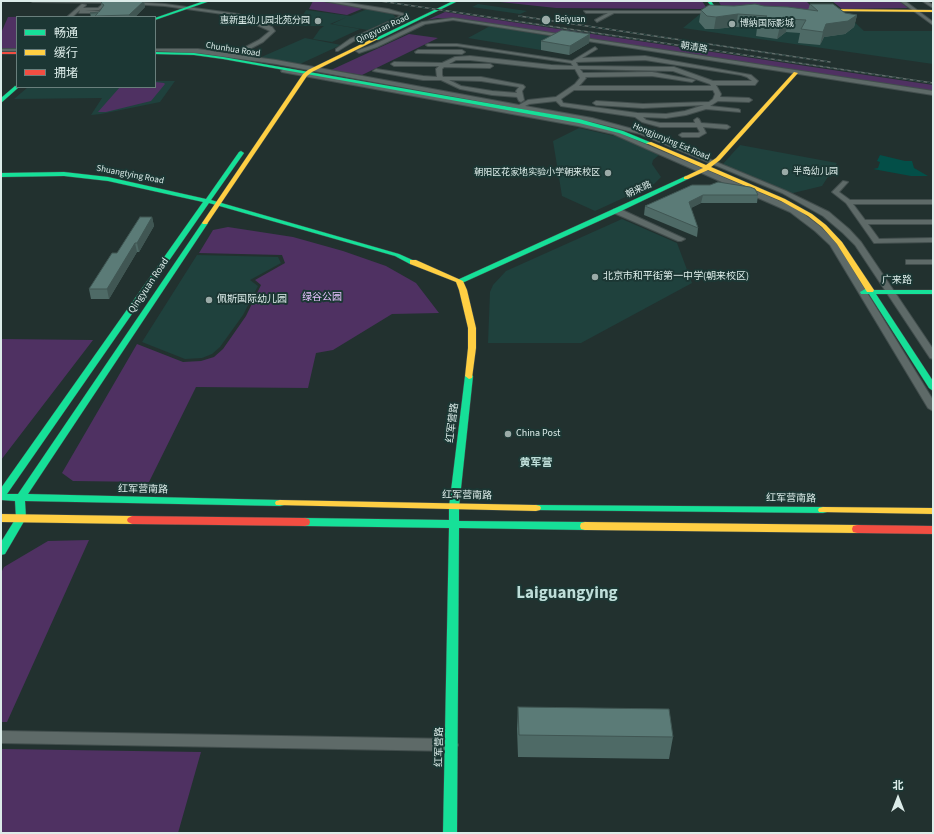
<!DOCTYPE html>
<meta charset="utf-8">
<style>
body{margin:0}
#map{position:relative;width:934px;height:834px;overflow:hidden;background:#22312f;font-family:"Source Sans 3","Noto Sans SC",sans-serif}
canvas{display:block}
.frame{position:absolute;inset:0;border:2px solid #dcece9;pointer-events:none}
.legend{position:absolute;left:16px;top:16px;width:140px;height:72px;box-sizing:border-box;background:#1c3734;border:1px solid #697f7c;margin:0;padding:5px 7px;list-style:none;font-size:12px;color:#dcece9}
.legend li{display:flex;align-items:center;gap:8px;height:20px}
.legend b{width:20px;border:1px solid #697f7c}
.north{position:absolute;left:878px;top:778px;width:40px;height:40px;-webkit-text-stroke:3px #1c3734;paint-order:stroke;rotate:0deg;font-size:11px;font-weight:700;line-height:16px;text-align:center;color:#dcece9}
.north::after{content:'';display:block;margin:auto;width:14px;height:18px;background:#dcece9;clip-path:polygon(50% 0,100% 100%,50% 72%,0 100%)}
</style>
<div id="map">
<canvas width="934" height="834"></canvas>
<div class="frame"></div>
<ul class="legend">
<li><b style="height:5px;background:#16e098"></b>畅通</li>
<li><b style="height:5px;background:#ffcf43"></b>缓行</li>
<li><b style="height:5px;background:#f24e42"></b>拥堵</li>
</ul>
<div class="north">北</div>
</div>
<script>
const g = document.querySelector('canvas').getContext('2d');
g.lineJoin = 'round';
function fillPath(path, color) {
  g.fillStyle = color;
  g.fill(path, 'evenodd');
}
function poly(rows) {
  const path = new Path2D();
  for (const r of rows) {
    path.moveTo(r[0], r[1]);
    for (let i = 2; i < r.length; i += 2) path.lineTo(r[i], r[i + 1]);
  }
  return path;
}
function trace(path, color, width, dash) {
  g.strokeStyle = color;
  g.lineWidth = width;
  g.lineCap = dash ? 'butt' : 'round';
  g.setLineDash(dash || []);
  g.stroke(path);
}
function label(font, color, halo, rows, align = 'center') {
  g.font = font + ' "Source Sans 3","Noto Sans SC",sans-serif';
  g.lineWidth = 4;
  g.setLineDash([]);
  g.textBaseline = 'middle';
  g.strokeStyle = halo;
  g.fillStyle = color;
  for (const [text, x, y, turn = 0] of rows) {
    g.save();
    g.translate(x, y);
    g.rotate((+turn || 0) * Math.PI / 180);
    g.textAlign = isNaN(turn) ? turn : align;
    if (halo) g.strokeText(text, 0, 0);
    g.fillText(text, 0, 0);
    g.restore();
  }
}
const built = poly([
 [478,4,527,11,520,14,472,7],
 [370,8,391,13,396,17,368,30,332,24,347,17,330,24,360,29,332,42,313,39,320,29,324,26,296,26,306,10,350,16],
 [700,14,846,14,864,31,933,31,933,64,683,28],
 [490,26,562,38,541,50,468,38],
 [305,38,341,45,300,64,259,58],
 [155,81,175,81,160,102,101,114,91,115,102,98,14,99,28,87,155,87],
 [579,128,623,138,659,155,653,160,652,164,661,177,654,184,595,211,562,196,553,141],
 [740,145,837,163,822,186,789,194,722,165],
 [622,219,677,243,692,283,581,343,488,343,490,292,493,285,506,271],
 [197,255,278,257,281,263,250,280,258,286,243,315,220,347,212,354,202,358,185,359,142,342]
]);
const green = poly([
 [313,1,318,1,364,8,347,15,309,9],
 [503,1,702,1,706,7,701,9,556,8,500,2],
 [718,1,806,1,814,9,730,9,722,7],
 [832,1,899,1,908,8,842,9],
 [445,12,933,85,933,92,462,19,438,18,427,20],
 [55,16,17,17,17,48,1,48,1,33,8,17],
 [409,34,438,38,362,75,331,70],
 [155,82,164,83,165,84,151,101,106,112,98,112,120,87,155,87],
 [228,227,293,237,343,251,386,266,416,283,439,313,392,314,333,350,316,353,308,388,196,387,149,482,73,481,62,473,137,344,183,362,201,361,214,357,223,349,246,316,261,285,255,280,285,263,282,255,199,253,213,230],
 [1,339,93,340,1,460],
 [89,540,7,722,1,722,1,573,4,567,48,541],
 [1,749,201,752,178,833,1,833]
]);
const water = poly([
 [880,155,905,161,912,161,914,168,928,176,911,176,873,169,878,168,880,162,877,161]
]);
const street = poly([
 [31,1,117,1,118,2,116,3,33,2,31,1],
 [324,1,335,1,388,9,405,14,401,20,354,41,338,51,336,51,336,49,350,39,397,18,401,15,324,1],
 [900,1,905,1,933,22,933,25,900,1],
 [922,1,927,1,933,5,933,8,922,1],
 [132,2,165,4,238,14,272,27,275,31,263,42,238,55,276,60,519,105,528,100,556,97,575,84,580,78,575,69,551,69,470,60,456,60,449,64,490,64,493,66,490,68,444,67,442,69,442,75,443,77,481,77,523,85,525,87,522,91,524,100,521,102,519,101,517,97,492,95,460,89,441,80,423,80,373,71,376,69,423,76,437,77,436,69,439,66,394,66,391,64,394,62,442,63,455,57,470,56,551,65,573,66,571,63,457,46,428,46,426,45,428,44,457,44,572,61,595,47,597,49,582,58,645,56,751,75,758,81,755,85,716,85,721,94,720,97,749,98,752,100,749,102,718,101,710,106,738,109,740,110,740,112,706,109,686,115,666,118,643,117,646,120,660,123,695,123,694,120,697,118,699,119,701,123,727,125,730,127,727,129,703,127,706,133,699,137,682,137,679,135,682,133,698,133,700,132,697,127,660,127,642,122,635,117,561,106,556,101,529,104,525,106,592,118,644,132,786,191,829,212,849,229,861,242,933,349,933,359,930,358,855,245,843,233,823,216,782,193,640,134,592,122,276,64,198,53,155,51,155,49,198,49,232,54,259,40,270,31,237,16,165,6,130,4,132,2],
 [645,60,741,75,747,77,752,81,713,81,674,67,578,66,576,62,645,60],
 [580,69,673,71,710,84,711,86,579,86,586,78,585,77,652,76,692,82,695,80,652,72,583,73,580,69],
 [449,80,481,81,519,87,516,91,517,93,492,91,461,86,449,80],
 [574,90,713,90,715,94,713,99,709,102,643,104,596,101,593,103,596,105,643,108,704,105,685,111,666,114,637,113,563,103,561,99,574,90],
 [82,4,86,5,83,8,98,8,103,4,113,5,104,6,99,10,85,11,104,11,99,17,94,17,98,13,79,13,80,10,72,17,67,17,82,4],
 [584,11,714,11,716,12,714,13,614,13,597,22,595,20,608,13,586,13,584,11],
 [453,18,933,91,933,95,453,20,425,24,377,47,359,53,356,51,373,45,422,22,453,18],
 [1,49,17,49,17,51,1,51,1,49],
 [418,50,462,50,465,52,462,54,416,53,415,52,418,50],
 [284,69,578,122,617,132,796,208,821,227,837,244,933,400,933,411,928,408,830,245,815,231,790,212,613,134,578,126,282,72,281,71,284,69],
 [843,181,848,182,839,192,850,200,933,200,933,204,853,204,865,220,933,220,933,224,868,224,879,239,933,238,933,242,874,243,846,203,832,192,843,181],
 [614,209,620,209,685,239,681,241,678,241,614,213,614,209],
 [906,260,933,260,933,264,906,264,906,260],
 [1,731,451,739,456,741,458,745,456,749,451,751,1,743,1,731]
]);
const fast = poly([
 [204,1,210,1,155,20,155,18,204,1],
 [453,1,458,1,378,40,374,39,453,1],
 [707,1,711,1,719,13,717,13,707,1],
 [155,52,194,53,223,57,579,119,623,131,652,143,647,144,619,133,579,123,223,59,194,55,155,54,155,52],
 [15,86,19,87,1,103,1,98,15,86],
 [241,151,244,153,211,200,399,254,417,262,416,264,410,264,395,256,209,203,7,494,18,494,202,223,205,221,208,223,28,494,280,500,284,501,285,503,284,505,280,506,25,501,26,518,5,554,1,555,1,542,16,518,15,501,1,500,1,488,203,202,108,181,64,176,1,177,1,173,64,172,108,177,206,199,239,152,241,151],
 [686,176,689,178,688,179,619,212,462,283,459,283,455,281,686,176],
 [867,288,870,288,874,290,933,290,933,294,876,294,933,381,933,391,929,388,869,294,861,294,860,292,867,288],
 [469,373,473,376,459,507,459,521,585,522,589,523,590,526,589,529,585,530,459,528,457,833,443,833,449,528,305,526,301,525,300,522,301,519,305,518,449,520,449,507,465,376,469,373],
 [536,505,823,507,827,508,828,510,827,512,823,513,532,510,531,508,532,506,536,505]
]);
const slow = poly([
 [822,9,933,10,933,12,823,11,822,9],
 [374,38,378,39,312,72,307,76,207,224,203,224,202,223,303,74,308,70,374,38],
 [794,72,798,73,720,160,711,167,785,199,812,214,826,225,842,242,874,290,873,292,867,292,837,244,822,227,808,216,781,201,708,170,688,179,684,179,684,177,703,168,646,143,651,142,706,165,716,158,794,72],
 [410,260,416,260,463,281,467,290,476,328,476,348,472,378,469,379,465,376,468,348,468,328,459,290,456,282,410,264,410,260],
 [280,500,536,505,540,506,541,508,540,510,536,511,276,505,275,503,276,501,280,500],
 [823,507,933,508,933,514,819,512,818,510,819,508,823,507],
 [1,514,132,516,136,518,137,520,136,522,132,524,1,522,1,514],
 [585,522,857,525,861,526,862,529,861,532,857,533,585,530,581,529,580,526,581,523,585,522]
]);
const jam = poly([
 [1,52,17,52,17,54,1,54,1,52],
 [132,516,305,518,309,519,310,522,309,525,305,526,132,524,128,522,127,520,128,518,132,516],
 [857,525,933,526,933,534,857,533,853,532,852,529,853,526,857,525]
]);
const rail = poly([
 [380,1,933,83],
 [519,16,830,62]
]);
const wall = poly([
 [125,1,144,1,145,7,135,17,91,17,90,13,99,12,102,8,101,3],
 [810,4,845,13,857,15,854,27,845,34,824,37,820,45,798,43,800,33,786,32,777,39,756,36,757,28,736,27,714,29,705,29,699,22,701,10,734,6,764,6,808,10],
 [590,34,589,43,569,55,541,50,541,41],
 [692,185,758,195,757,203,701,203,691,208,698,228,697,237,644,215,645,206],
 [152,217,154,226,139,252,137,252,109,299,91,299,89,289,117,253],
 [518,707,673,737,669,759,518,757,517,729]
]);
const shadedWall = poly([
 [144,1,145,7,135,17,130,17,129,15],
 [738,14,736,27,714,29,716,17],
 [857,15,854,27,845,34,824,37,820,45,823,32,826,24],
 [788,19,786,32,777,39,780,26],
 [590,34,589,43,569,55,570,46],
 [703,195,701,203,687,210,689,202],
 [152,217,154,226,139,252,137,243],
 [135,243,137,252,109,299,107,289]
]);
const building = poly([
 [103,1,144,1,129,15,95,16,98,13,90,13,99,12,104,5,101,3,103,1],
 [755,4,764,6,788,7,818,11,810,4,833,4,845,13,857,15,848,21,826,24,823,32,801,29,806,20,788,19,780,26,758,23,767,16,738,14,716,17,707,16,701,10,709,5,734,6,755,4],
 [562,30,590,34,570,46,541,41,562,30],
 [718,182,750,187,755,189,758,195,703,195,689,202,698,228,645,206,692,185,710,185,718,182],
 [140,217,152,217,137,243,135,243,107,289,89,289,112,253,117,253,140,217],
 [518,707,669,709,673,737,519,735,518,707]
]);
const markers = [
 [546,20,5,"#9baba8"],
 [318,21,4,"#9baba8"],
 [732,24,4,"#9baba8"],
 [785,172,4,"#9baba8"],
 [608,173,4,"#9baba8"],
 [595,277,4,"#9baba8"],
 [209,300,4,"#9baba8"],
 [508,434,4,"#9baba8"]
];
const farPoinames = [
 ["Beiyuan",555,20],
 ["惠新里幼儿园北苑分园",310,21,"right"],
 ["博纳国际影城",740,24],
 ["半岛幼儿园",793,172],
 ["朝阳区花家地实验小学朝来校区",600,173,"right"]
];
const farStreetnames = [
 ["Qingyuan Road",383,29,-25],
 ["朝清路",694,48,9],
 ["Chunhua Road",233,50,9],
 ["Hongjunying Est Road",671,142,23],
 ["Shuangtying Road",130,175,11],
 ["朝来路",639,190,-25]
];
const poiNames = [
 ["北京市和平街第一中学(朝来校区)",603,277],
 ["佩斯国际幼儿园",217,300],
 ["China Post",516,434]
];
const streetNames = [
 ["广来路",897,281],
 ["Qingyuan Road",149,286,-56],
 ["红军营路",453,423,-83],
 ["红军营南路",143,490,1],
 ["红军营南路",467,496,1],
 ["红军营南路",791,499,1],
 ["红军营路",440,747,-89]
];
const parkNames = [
 ["绿谷公园",322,298]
];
const neighbourhoodNames = [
 ["黄军营",536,464]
];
const nearDistrictnames = [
 ["Laiguangying",567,594]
];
fillPath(built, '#1f413d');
fillPath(green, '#4f3162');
fillPath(water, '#034f48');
trace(street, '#424e4d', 2);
trace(fast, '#424e4d', 1);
trace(slow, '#424e4d', 1);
trace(jam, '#424e4d', 1);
fillPath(street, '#5e6a68');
fillPath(fast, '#16e098');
fillPath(slow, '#ffcf43');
fillPath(jam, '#f24e42');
trace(rail, '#606c6a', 1.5);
trace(rail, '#1c3734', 1, [3.5]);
fillPath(wall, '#4e6a66');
fillPath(shadedWall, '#405653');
fillPath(building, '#5b7b77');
trace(building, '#405653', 1);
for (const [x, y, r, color] of markers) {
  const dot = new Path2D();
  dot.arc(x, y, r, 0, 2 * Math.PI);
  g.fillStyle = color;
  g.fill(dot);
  trace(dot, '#1c3734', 1.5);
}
label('9px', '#dcece9', '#1c3734', farPoinames, 'left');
label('9px', '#dcece9', '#1c3734', farStreetnames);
label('10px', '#dcece9', '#1c3734', poiNames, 'left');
label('10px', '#dcece9', '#1c3734', streetNames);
label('10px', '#e5c1fc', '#1c3734', parkNames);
label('bold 11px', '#beded9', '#1c3734', neighbourhoodNames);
label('bold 17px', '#beded9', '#1c3734', nearDistrictnames);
</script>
